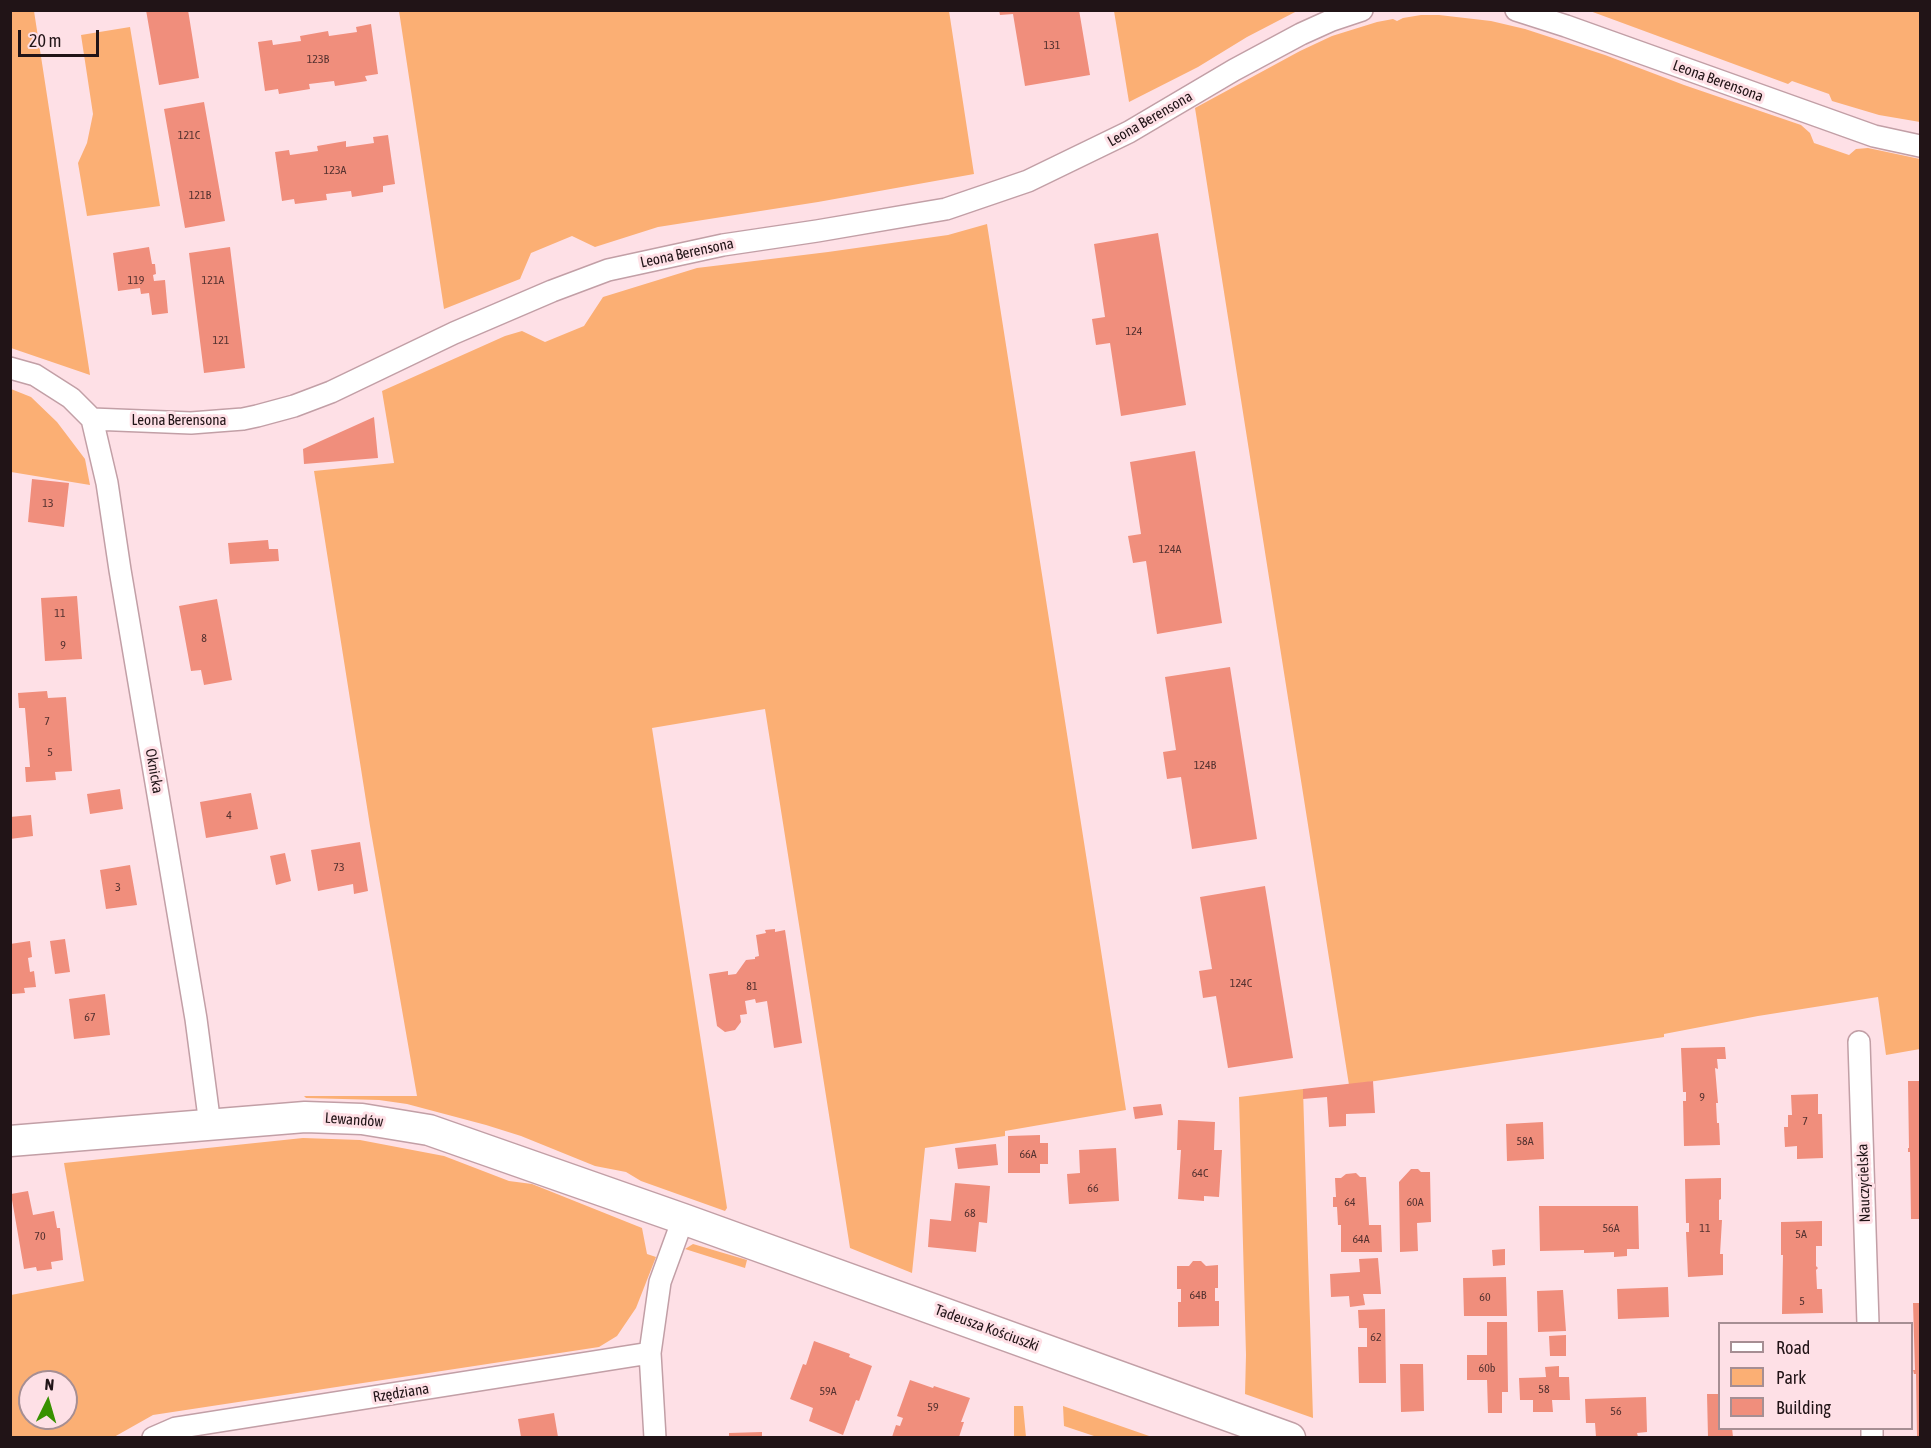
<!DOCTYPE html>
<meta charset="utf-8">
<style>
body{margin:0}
#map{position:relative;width:1931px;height:1448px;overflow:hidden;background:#fee0e6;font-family:"Asap Condensed",sans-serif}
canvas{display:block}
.frame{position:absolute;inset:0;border:12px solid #211417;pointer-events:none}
.legend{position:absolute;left:1718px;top:1322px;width:195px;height:108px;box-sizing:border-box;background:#fee0e6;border:2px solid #a68e93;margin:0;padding:8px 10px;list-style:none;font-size:18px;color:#211417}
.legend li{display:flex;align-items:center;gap:12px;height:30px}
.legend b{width:30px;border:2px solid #a68e93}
.north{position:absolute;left:18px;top:1370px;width:60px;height:60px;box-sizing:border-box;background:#fee0e6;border:2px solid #a68e93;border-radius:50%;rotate:5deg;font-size:16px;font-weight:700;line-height:24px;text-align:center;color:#211417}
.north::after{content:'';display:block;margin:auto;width:21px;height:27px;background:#389100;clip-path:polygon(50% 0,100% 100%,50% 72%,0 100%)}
.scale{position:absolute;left:18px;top:30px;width:81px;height:27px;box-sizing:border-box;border:3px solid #211417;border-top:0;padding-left:8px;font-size:18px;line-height:21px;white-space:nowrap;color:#211417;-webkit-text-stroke:4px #fee0e6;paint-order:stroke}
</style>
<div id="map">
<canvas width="1931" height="1448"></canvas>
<div class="frame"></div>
<ul class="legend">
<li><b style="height:8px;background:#fff"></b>Road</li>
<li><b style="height:16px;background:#fbaf74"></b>Park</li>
<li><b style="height:16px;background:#f08e7c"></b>Building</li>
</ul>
<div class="north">N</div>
<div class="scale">20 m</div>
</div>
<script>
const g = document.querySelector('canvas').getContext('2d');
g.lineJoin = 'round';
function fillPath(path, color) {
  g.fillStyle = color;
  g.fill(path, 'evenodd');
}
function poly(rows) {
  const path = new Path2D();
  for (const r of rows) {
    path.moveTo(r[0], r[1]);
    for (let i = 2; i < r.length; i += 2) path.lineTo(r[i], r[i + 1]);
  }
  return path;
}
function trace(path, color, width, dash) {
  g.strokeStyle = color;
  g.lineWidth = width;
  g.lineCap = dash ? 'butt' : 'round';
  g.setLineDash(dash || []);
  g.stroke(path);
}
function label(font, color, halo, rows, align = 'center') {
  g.font = font + ' "Asap Condensed",sans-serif';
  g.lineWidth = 6;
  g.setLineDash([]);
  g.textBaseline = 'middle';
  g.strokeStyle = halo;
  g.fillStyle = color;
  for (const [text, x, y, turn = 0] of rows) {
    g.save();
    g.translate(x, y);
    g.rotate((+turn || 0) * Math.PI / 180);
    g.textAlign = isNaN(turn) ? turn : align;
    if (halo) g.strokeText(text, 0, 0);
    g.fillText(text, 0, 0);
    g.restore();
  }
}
const green = poly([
 [10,11,34,11,90,375,11,348],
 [399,11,949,11,974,174,818,202,658,227,595,247,572,236,531,253,520,279,444,309],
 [1114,11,1114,10,1297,11,1247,37,1198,67,1129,102],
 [1590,11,1920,11,1920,122,1879,115,1832,101,1829,94,1792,81,1788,84],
 [1421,15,1439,15,1491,21,1525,29,1605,55,1684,85,1801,125,1810,133,1814,143,1849,155,1856,149,1868,148,1920,159,1920,1049,1886,1055,1878,997,1758,1016,1664,1034,1664,1037,1349,1085,1195,108,1300,51,1332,36,1377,22,1393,19,1397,21,1403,18],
 [130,27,160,206,87,216,78,163,87,143,93,114,81,35],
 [987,224,1126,1110,1005,1131,1005,1136,925,1148,912,1273,850,1248,765,709,652,728,727,1208,725,1211,641,1181,626,1172,595,1166,521,1136,486,1125,407,1104,379,1100,306,1098,304,1096,417,1096,370,826,314,471,394,463,382,391,505,336,522,331,545,342,584,326,603,297,697,268,828,252,948,235],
 [11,389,31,397,57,422,85,459,90,485,11,472],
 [1303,1089,1308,1257,1313,1418,1245,1394,1246,1355,1239,1097],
 [303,1138,360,1140,444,1156,509,1181,532,1184,642,1228,647,1254,656,1257,636,1308,617,1336,599,1347,153,1415,114,1437,11,1437,11,1295,84,1281,64,1163],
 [30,1382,66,1382,66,1418,30,1418],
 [693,1244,747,1260,745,1268,685,1249],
 [1014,1406,1023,1406,1026,1437,1014,1437],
 [1063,1406,1152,1437,1094,1436,1064,1426]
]);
const building = poly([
 [146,10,188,10,199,78,159,85],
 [999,10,1079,10,1090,75,1025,86,1013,14,1000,15],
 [371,24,378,74,365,76,367,81,335,86,334,81,309,84,310,89,279,94,278,89,265,91,258,42,272,40,273,45,301,41,300,36,328,31,329,36,357,32,356,27],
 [204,102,225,221,185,228,164,109],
 [388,135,395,184,383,186,383,192,352,197,351,191,326,194,327,200,295,204,294,199,282,201,275,152,289,150,290,155,318,151,317,146,346,141,346,147,374,143,373,137],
 [1158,233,1186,405,1121,416,1110,343,1096,345,1092,319,1105,317,1094,244],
 [149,247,152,264,155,264,156,274,153,275,154,281,165,280,168,313,152,315,149,293,141,294,140,288,118,291,113,253],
 [230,247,245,368,204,373,189,253],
 [374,417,378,458,304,464,303,449],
 [1195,451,1222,623,1157,634,1146,561,1133,563,1128,536,1141,534,1130,462],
 [32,479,69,483,64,527,28,522],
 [268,540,269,549,278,549,279,561,230,564,228,543],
 [77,596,82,659,45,661,41,598],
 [217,599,232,680,204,685,201,670,191,671,179,606],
 [1230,667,1257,839,1192,849,1181,777,1167,779,1163,752,1176,750,1165,677],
 [47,691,48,698,66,697,72,771,55,772,56,780,26,782,25,767,30,767,25,708,19,708,18,693],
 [120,789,123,809,90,814,87,794],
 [251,793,258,829,206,838,200,802],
 [31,815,33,836,10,839,10,817],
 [360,842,368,891,354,894,353,884,318,891,311,850],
 [285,853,291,881,276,885,270,856],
 [130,865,137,905,106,909,100,870],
 [1265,886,1293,1058,1228,1068,1216,996,1203,998,1199,971,1212,969,1200,897],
 [775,929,775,932,785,930,802,1043,774,1048,767,1001,756,1003,755,999,745,1001,747,1014,740,1015,741,1022,735,1030,725,1032,717,1026,709,974,728,971,728,975,736,974,746,960,755,959,755,957,759,956,756,935,766,933,765,930],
 [65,939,70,972,55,974,50,941],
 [30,941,32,957,28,958,30,972,34,971,36,987,24,988,25,993,12,994,10,944],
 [105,994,110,1035,74,1039,69,999],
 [1725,1047,1726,1059,1717,1059,1718,1069,1715,1068,1718,1103,1716,1103,1717,1123,1719,1123,1720,1145,1684,1146,1683,1101,1686,1101,1686,1092,1683,1092,1681,1048],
 [1373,1081,1375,1113,1346,1114,1346,1126,1329,1127,1327,1097,1303,1099,1303,1089],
 [1908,1081,1920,1081,1920,1219,1911,1219,1910,1152,1908,1152,1908,1148,1909,1148],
 [1818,1094,1818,1114,1822,1114,1823,1158,1797,1159,1797,1146,1785,1147,1784,1127,1788,1127,1788,1115,1792,1115,1791,1095],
 [1161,1104,1163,1115,1135,1119,1133,1107],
 [1178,1120,1215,1122,1214,1150,1222,1150,1219,1197,1204,1196,1204,1201,1178,1199,1181,1150,1177,1150],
 [1543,1122,1544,1159,1507,1161,1506,1124],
 [1040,1135,1040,1143,1048,1143,1048,1164,1040,1164,1040,1173,1008,1173,1008,1136],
 [996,1144,998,1165,958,1169,955,1148],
 [1116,1148,1119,1201,1069,1204,1067,1174,1080,1173,1079,1150],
 [1411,1169,1418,1169,1421,1172,1430,1172,1431,1222,1417,1223,1418,1251,1400,1252,1399,1182],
 [1356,1173,1360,1177,1366,1177,1369,1225,1381,1225,1382,1252,1341,1252,1341,1225,1338,1225,1337,1207,1333,1207,1333,1197,1336,1197,1335,1178,1341,1178,1346,1174],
 [1721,1178,1721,1199,1719,1200,1719,1220,1722,1220,1720,1254,1723,1254,1723,1275,1688,1277,1686,1232,1689,1232,1689,1223,1686,1223,1685,1179],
 [955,1183,990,1186,987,1223,979,1222,976,1252,928,1247,930,1219,951,1221],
 [28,1191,33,1215,54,1211,57,1228,60,1228,63,1260,51,1262,52,1269,37,1271,36,1267,24,1269,11,1194],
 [1539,1206,1638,1206,1639,1249,1627,1249,1627,1256,1614,1257,1614,1252,1584,1253,1584,1250,1540,1251],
 [1822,1221,1822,1246,1816,1246,1816,1266,1818,1268,1816,1270,1817,1289,1822,1289,1823,1313,1782,1314,1783,1255,1781,1255,1781,1222],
 [1505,1249,1505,1265,1493,1266,1492,1250],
 [1378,1258,1381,1294,1363,1294,1365,1305,1350,1307,1349,1296,1331,1297,1330,1274,1360,1272,1359,1259],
 [1193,1261,1201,1261,1206,1266,1218,1265,1218,1288,1215,1288,1215,1301,1219,1301,1219,1326,1178,1327,1178,1302,1181,1302,1181,1289,1177,1289,1177,1266,1189,1266],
 [1506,1277,1507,1316,1464,1316,1463,1278],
 [1668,1287,1669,1317,1618,1319,1617,1289],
 [1563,1290,1566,1331,1538,1332,1537,1291],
 [1913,1303,1920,1303,1920,1437,1917,1437,1916,1374,1914,1374,1913,1370,1915,1370],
 [1385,1309,1386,1383,1359,1383,1358,1347,1367,1347,1367,1328,1359,1328,1358,1310],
 [1487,1322,1507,1322,1508,1392,1502,1392,1502,1413,1488,1413,1487,1380,1467,1380,1467,1355,1487,1355],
 [1566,1335,1566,1356,1550,1356,1549,1336],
 [814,1341,850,1354,849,1357,872,1366,859,1401,856,1400,843,1435,809,1421,813,1408,790,1399,803,1364,806,1365],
 [1400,1364,1423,1364,1424,1411,1401,1412],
 [1559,1366,1559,1377,1569,1377,1570,1400,1552,1400,1553,1412,1533,1412,1533,1400,1520,1400,1519,1378,1546,1377,1545,1367],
 [910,1380,933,1388,934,1386,970,1398,961,1422,964,1422,959,1437,892,1437,896,1425,900,1426,903,1418,897,1416],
 [1707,1394,1719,1394,1719,1428,1732,1428,1733,1437,1708,1437],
 [1646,1397,1647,1432,1637,1433,1638,1437,1596,1437,1595,1423,1586,1423,1585,1399],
 [554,1413,558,1437,521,1437,518,1419],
 [762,1432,762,1437,729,1437,729,1433]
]);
const street = poly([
 [1516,10,1566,26,1874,136,1920,146],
 [10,368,35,375,71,398,92,419,191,423,243,419,257,416,294,406,331,392,454,333,552,291,608,270,723,245,817,231,946,209,1028,181,1129,132,1234,70,1301,34,1332,20,1362,10],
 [92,419,107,483,120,570,196,1019,210,1125],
 [1859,1042,1868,1324],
 [1872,1428,1872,1438],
 [153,1438,176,1428,650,1353],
 [655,1438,650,1353,660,1282,683,1219]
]);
const secondary = poly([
 [10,1141,305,1117,362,1119,429,1130,683,1219,1290,1438]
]);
const numberNames = [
 ["131",1052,45],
 ["123B",318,59],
 ["121C",189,135],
 ["123A",335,170],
 ["121B",200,195],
 ["119",136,280],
 ["121A",213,280],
 ["124",1134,331],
 ["121",221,340],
 ["13",48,503],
 ["124A",1170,549],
 ["11",60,613],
 ["8",204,638],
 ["9",63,645],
 ["7",47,721],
 ["5",50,752],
 ["124B",1205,765],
 ["4",229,815],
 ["73",339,867],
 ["3",118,887],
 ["124C",1241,983],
 ["81",752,986],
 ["67",90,1017],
 ["9",1702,1097],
 ["7",1805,1121],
 ["58A",1525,1141],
 ["66A",1028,1154],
 ["64C",1200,1173],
 ["66",1093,1188],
 ["64",1350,1202],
 ["60A",1415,1202],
 ["68",970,1213],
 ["56A",1611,1228],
 ["11",1705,1228],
 ["5A",1801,1234],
 ["70",40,1236],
 ["64A",1361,1239],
 ["64B",1198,1295],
 ["60",1485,1297],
 ["5",1802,1301],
 ["62",1376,1337],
 ["60b",1487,1368],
 ["58",1544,1389],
 ["59A",828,1391],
 ["59",933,1407],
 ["56",1616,1411]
];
const streetNames = [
 ["Leona Berensona",1718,81,20],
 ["Leona Berensona",1150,119,-30],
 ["Leona Berensona",687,253,-12],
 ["Leona Berensona",179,420],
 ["Oknicka",154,771,80],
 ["Lewandów",354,1120,4],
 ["Nauczycielska",1864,1183,-92],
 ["Tadeusza Kościuszki",987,1328,20],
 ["Rzędziana",401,1393,-9]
];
fillPath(green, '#fbaf74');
fillPath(building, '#f08e7c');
trace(street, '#c29fa6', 24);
trace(secondary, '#c29fa6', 33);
trace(street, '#fff', 21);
trace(secondary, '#fff', 30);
label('12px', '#553230', null, numberNames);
label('15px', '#211417', '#fee0e6', streetNames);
</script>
